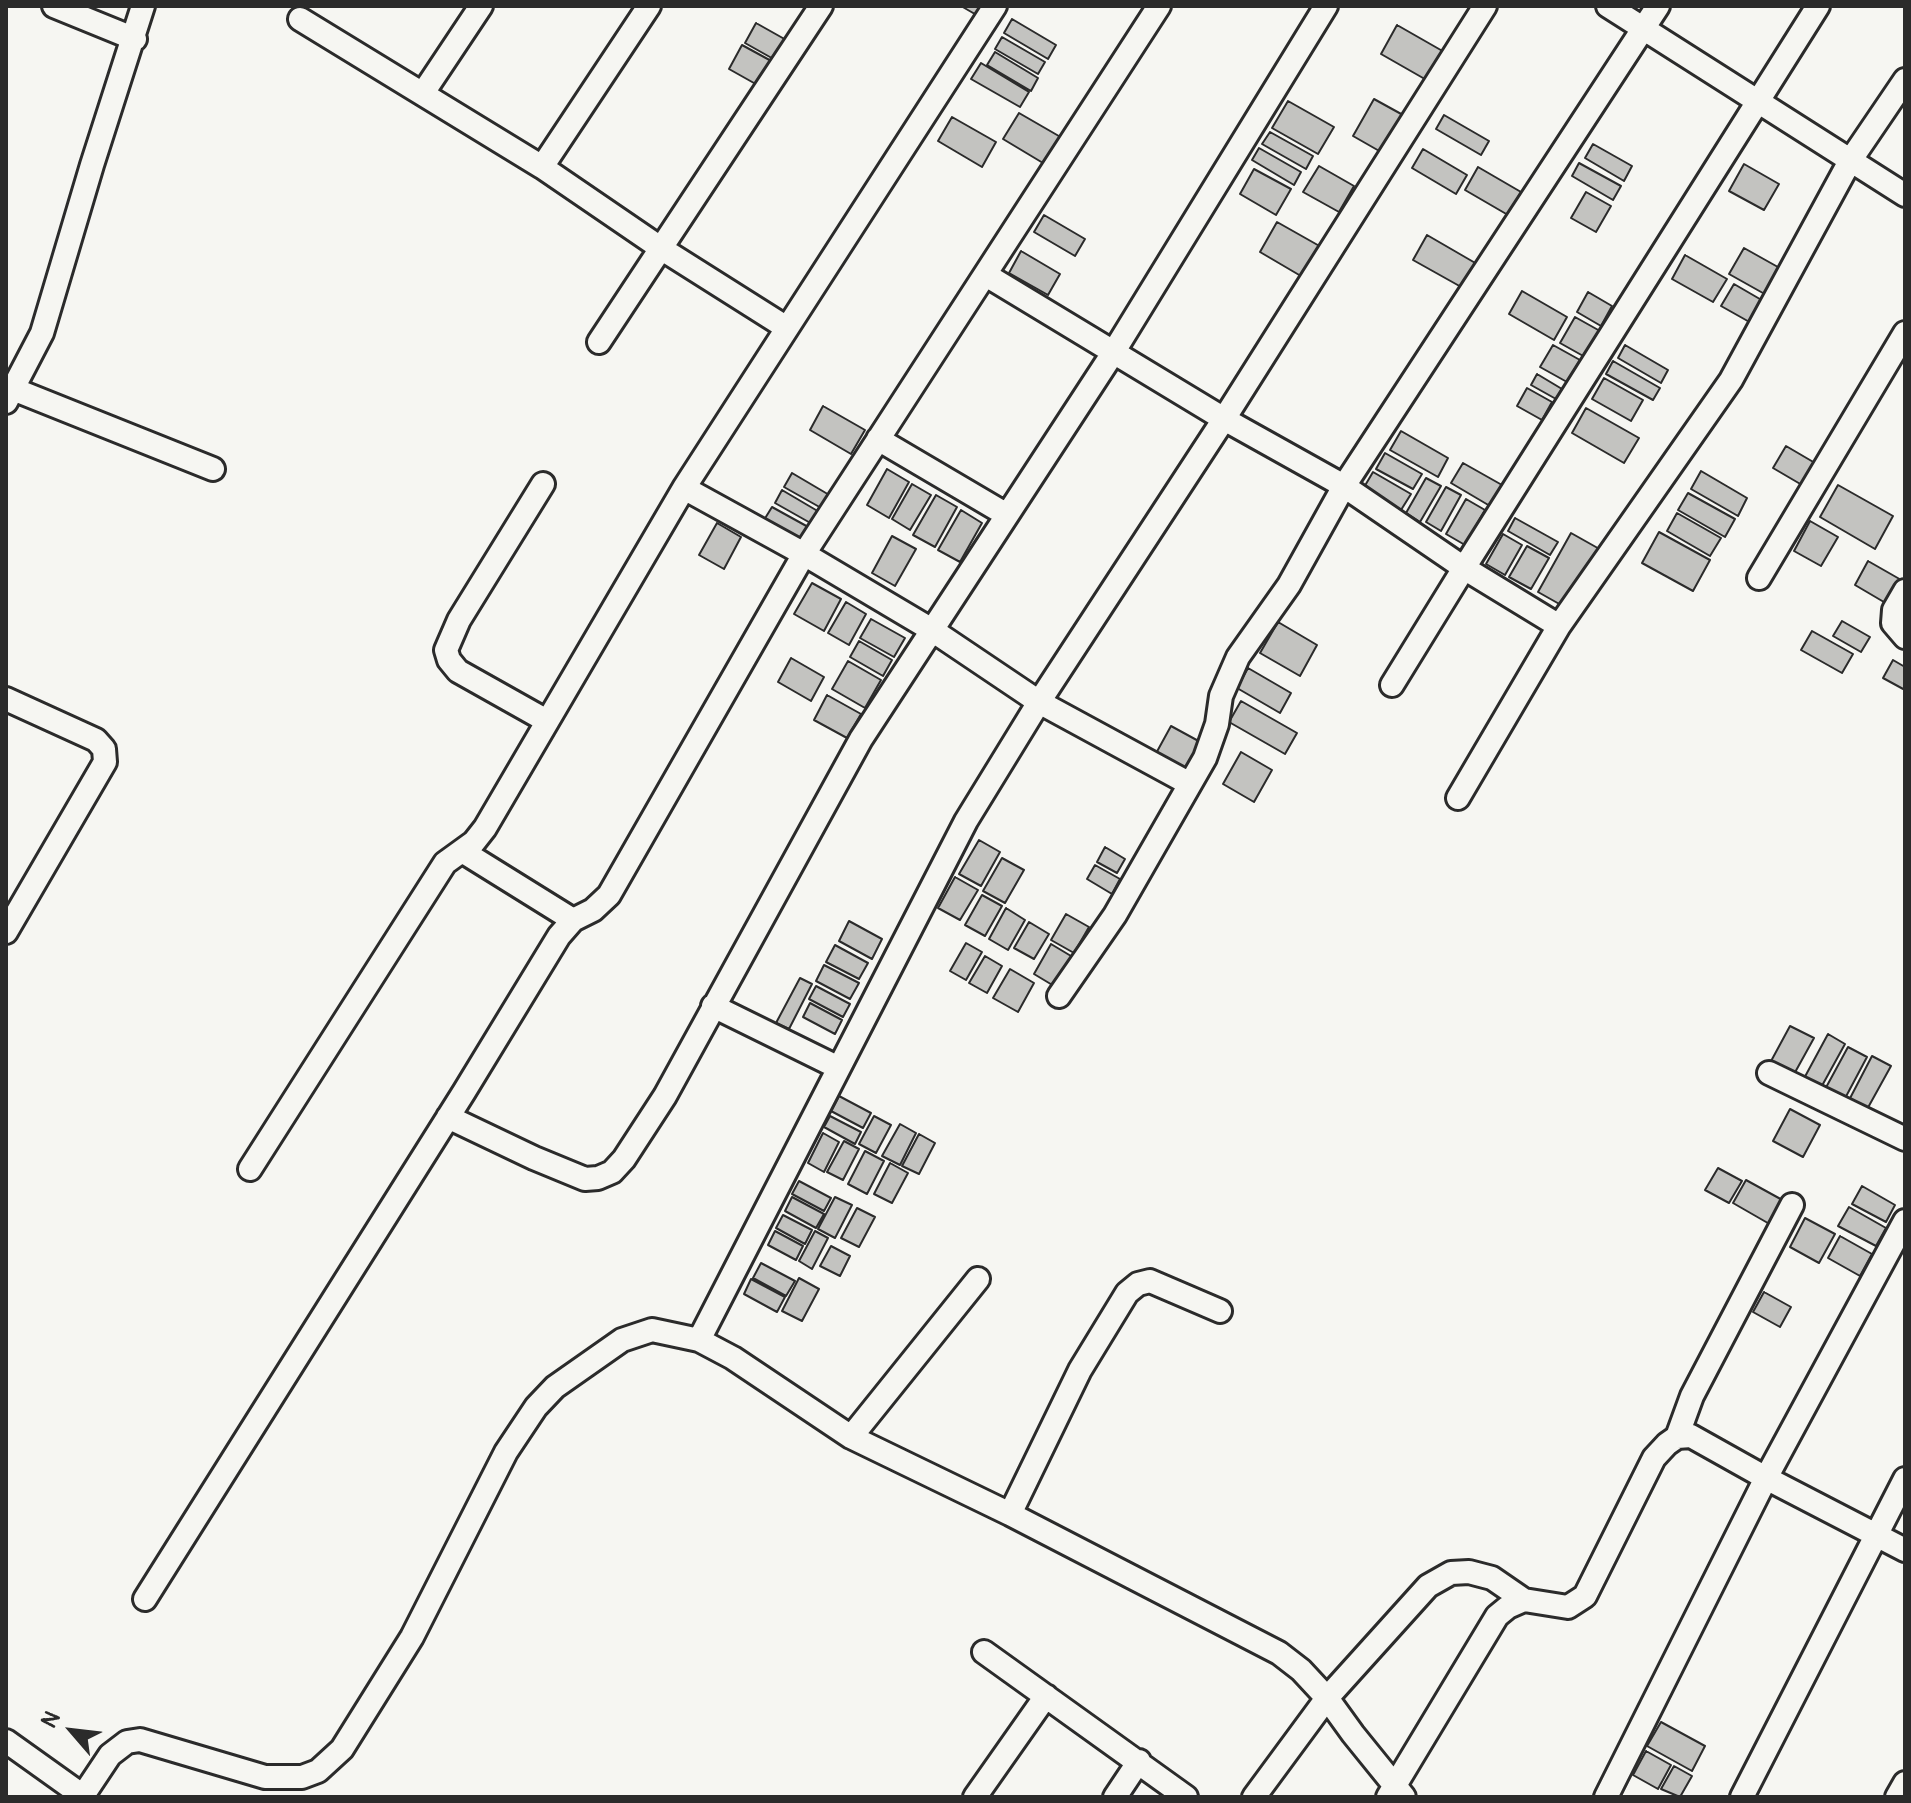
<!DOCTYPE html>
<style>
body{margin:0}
#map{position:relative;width:1911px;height:1803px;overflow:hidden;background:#f6f6f2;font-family:Pangolin,sans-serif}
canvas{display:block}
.frame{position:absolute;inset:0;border:8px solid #2b2b2b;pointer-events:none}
.north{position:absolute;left:32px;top:1691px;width:80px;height:80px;-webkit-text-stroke:6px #f6f6f2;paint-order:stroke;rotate:298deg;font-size:22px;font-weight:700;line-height:32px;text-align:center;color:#2b2b2b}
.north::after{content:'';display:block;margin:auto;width:28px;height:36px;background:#2b2b2b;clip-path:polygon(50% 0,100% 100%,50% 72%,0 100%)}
</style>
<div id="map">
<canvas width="1911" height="1803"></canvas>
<div class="frame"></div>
<div class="north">N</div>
</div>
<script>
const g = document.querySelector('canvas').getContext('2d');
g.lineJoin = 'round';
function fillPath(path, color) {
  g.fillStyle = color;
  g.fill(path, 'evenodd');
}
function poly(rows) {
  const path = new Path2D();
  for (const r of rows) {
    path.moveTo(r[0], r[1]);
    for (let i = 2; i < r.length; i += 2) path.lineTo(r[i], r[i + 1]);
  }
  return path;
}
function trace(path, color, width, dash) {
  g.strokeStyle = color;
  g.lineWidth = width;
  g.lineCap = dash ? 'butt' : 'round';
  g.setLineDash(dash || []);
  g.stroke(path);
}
const building = poly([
 [961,6,987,6,980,17,961,6],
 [1012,19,1056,45,1048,59,1004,33,1012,19],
 [756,23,788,41,777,61,745,43,756,23],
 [1397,25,1446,53,1430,82,1381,54,1397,25],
 [1002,37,1045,62,1038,74,995,49,1002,37],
 [742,45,775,63,761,87,729,69,742,45],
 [995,52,1038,78,1031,91,987,65,995,52],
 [981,63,1029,92,1020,107,971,79,981,63],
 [1374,99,1403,115,1381,152,1353,136,1374,99],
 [1288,101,1334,127,1318,154,1272,128,1288,101],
 [1019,113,1064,139,1048,166,1003,139,1019,113],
 [1444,115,1489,141,1481,155,1436,129,1444,115],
 [952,117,996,142,982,167,938,141,952,117],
 [1270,132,1313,156,1306,169,1262,144,1270,132],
 [1593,144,1632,166,1624,181,1585,158,1593,144],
 [1259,148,1301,172,1294,185,1252,160,1259,148],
 [1423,149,1467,175,1456,194,1412,168,1423,149],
 [1579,163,1621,186,1613,200,1572,176,1579,163],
 [1744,164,1779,184,1764,210,1729,191,1744,164],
 [1319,166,1354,186,1339,212,1303,192,1319,166],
 [1478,167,1521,192,1508,215,1465,190,1478,167],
 [1254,169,1291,189,1276,215,1240,194,1254,169],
 [1586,192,1611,206,1596,232,1571,218,1586,192],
 [1044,215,1085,239,1075,256,1034,232,1044,215],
 [1277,222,1323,248,1306,279,1260,252,1277,222],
 [1427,235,1477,264,1463,288,1413,260,1427,235],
 [1744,248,1785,271,1770,297,1729,274,1744,248],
 [1021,251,1060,274,1048,295,1009,273,1021,251],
 [1685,255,1727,279,1713,302,1672,279,1685,255],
 [1734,284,1765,302,1753,324,1721,306,1734,284],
 [1522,291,1567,317,1554,340,1509,314,1522,291],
 [1588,292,1612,306,1601,326,1577,312,1588,292],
 [1575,317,1600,331,1585,357,1560,343,1575,317],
 [1553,345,1580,360,1567,382,1540,367,1553,345],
 [1625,345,1668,370,1661,383,1618,358,1625,345],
 [1613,361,1660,388,1653,400,1606,374,1613,361],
 [1537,374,1562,389,1556,399,1531,385,1537,374],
 [1604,378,1643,400,1631,421,1592,399,1604,378],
 [1527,388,1552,402,1542,420,1517,406,1527,388],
 [823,406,865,430,851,454,810,430,823,406],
 [1586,408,1639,438,1624,463,1572,433,1586,408],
 [1401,431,1448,458,1438,477,1390,450,1401,431],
 [1786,446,1815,463,1802,485,1773,468,1786,446],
 [1385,453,1422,474,1413,489,1376,469,1385,453],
 [1463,463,1502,485,1490,506,1451,483,1463,463],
 [887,469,909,482,889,518,867,505,887,469],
 [1701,471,1747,498,1738,516,1691,489,1701,471],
 [1373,472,1411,494,1401,510,1363,489,1373,472],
 [792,473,831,496,823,509,784,487,792,473],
 [1426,478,1441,486,1420,522,1406,513,1426,478],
 [912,484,931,495,910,530,892,519,912,484],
 [1838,485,1893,516,1875,549,1820,517,1838,485],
 [1446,487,1461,495,1441,531,1426,522,1446,487],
 [782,490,821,513,814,525,775,503,782,490],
 [1688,493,1735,519,1725,537,1678,510,1688,493],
 [936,495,957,507,935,547,913,535,936,495],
 [1466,499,1485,510,1465,545,1446,534,1466,499],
 [772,507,810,528,802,542,764,520,772,507],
 [961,510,982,523,960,562,938,550,961,510],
 [1677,513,1721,538,1710,556,1667,531,1677,513],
 [1515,518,1558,542,1550,555,1508,531,1515,518],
 [1810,521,1838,537,1821,566,1794,551,1810,521],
 [717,523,741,537,724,569,699,555,717,523],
 [1659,532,1710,560,1693,591,1642,563,1659,532],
 [1571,533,1603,551,1570,610,1538,592,1571,533],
 [1503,534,1522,545,1505,575,1486,564,1503,534],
 [892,536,916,549,895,586,872,573,892,536],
 [1527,546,1549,558,1531,589,1509,577,1527,546],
 [1868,561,1903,581,1889,605,1855,585,1868,561],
 [812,583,841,599,824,631,794,614,812,583],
 [846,602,866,614,849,645,828,633,846,602],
 [871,619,905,638,894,657,860,638,871,619],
 [1842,621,1870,637,1861,652,1833,636,1842,621],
 [1278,622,1317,645,1300,676,1260,653,1278,622],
 [1812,631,1853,654,1842,673,1801,650,1812,631],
 [859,641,892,660,883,676,850,657,859,641],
 [791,658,824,677,811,701,778,682,791,658],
 [1893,660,1905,667,1905,690,1883,678,1893,660],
 [848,661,881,680,865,708,832,689,848,661],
 [1248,668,1291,693,1280,713,1237,688,1248,668],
 [827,695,861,714,847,738,814,720,827,695],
 [1241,701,1297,733,1285,754,1229,722,1241,701],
 [1171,726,1204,744,1187,776,1154,757,1171,726],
 [1241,752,1272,770,1254,802,1223,784,1241,752],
 [979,840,1000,852,981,886,959,874,979,840],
 [1105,847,1125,859,1117,873,1097,862,1105,847],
 [1002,858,1024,870,1005,903,983,891,1002,858],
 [1095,865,1120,879,1112,894,1087,879,1095,865],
 [955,877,978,890,960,920,938,908,955,877],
 [982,895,1002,906,985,936,965,925,982,895],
 [1006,908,1025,920,1008,950,989,939,1006,908],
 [1066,914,1089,927,1074,953,1051,940,1066,914],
 [849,921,882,939,872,959,839,941,849,921],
 [1029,922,1049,934,1034,959,1014,948,1029,922],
 [966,943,982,952,966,980,950,971,966,943],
 [1051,944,1076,959,1059,989,1034,974,1051,944],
 [835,945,868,963,859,979,826,962,835,945],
 [985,956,1002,966,987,993,969,983,985,956],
 [824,965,859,983,850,999,816,981,824,965],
 [1010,969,1034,983,1018,1012,993,998,1010,969],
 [800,978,812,984,789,1029,776,1023,800,978],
 [816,986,850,1004,843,1017,809,999,816,986],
 [810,1003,842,1020,835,1034,803,1017,810,1003],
 [1790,1026,1814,1038,1793,1076,1770,1063,1790,1026],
 [1828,1034,1845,1044,1818,1093,1801,1084,1828,1034],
 [1848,1047,1867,1057,1842,1104,1823,1093,1848,1047],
 [1872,1056,1891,1066,1865,1113,1847,1104,1872,1056],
 [839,1096,871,1113,863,1128,831,1111,839,1096],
 [1790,1109,1820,1125,1803,1157,1773,1141,1790,1109],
 [830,1116,861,1132,855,1144,824,1127,830,1116],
 [874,1116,891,1125,876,1153,859,1144,874,1116],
 [900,1124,916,1133,900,1165,882,1156,900,1124],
 [823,1133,839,1142,824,1172,808,1163,823,1133],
 [919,1134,935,1143,919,1174,902,1166,919,1134],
 [844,1141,859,1149,843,1180,827,1172,844,1141],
 [865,1151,884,1161,867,1194,848,1184,865,1151],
 [890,1163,908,1173,892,1203,874,1194,890,1163],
 [1718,1168,1742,1181,1729,1203,1705,1190,1718,1168],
 [1746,1180,1786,1202,1773,1226,1733,1203,1746,1180],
 [799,1181,831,1198,824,1211,792,1194,799,1181],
 [1862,1186,1895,1205,1886,1222,1852,1204,1862,1186],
 [792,1197,824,1214,816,1228,785,1211,792,1197],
 [835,1197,852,1205,835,1238,818,1229,835,1197],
 [1849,1207,1886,1228,1876,1246,1838,1226,1849,1207],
 [857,1208,875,1217,859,1247,841,1238,857,1208],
 [783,1215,812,1230,805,1244,776,1228,783,1215],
 [1805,1218,1835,1234,1819,1263,1790,1247,1805,1218],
 [775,1231,803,1246,796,1260,768,1245,775,1231],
 [815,1231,828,1238,812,1269,799,1261,815,1231],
 [1840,1236,1872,1254,1860,1276,1828,1258,1840,1236],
 [831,1246,850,1256,840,1276,820,1266,831,1246],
 [761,1263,795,1281,786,1296,753,1278,761,1263],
 [799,1278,819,1289,802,1321,782,1311,799,1278],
 [751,1279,785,1297,777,1312,744,1294,751,1279],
 [1764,1292,1791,1307,1780,1327,1753,1312,1764,1292],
 [1661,1722,1705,1746,1692,1771,1647,1746,1661,1722],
 [1646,1751,1671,1765,1658,1789,1633,1775,1646,1751],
 [1674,1766,1692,1776,1680,1797,1661,1789,1674,1766]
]);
const minor = poly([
 [54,6,135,39],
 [1608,6,1905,195],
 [300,19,542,167,662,249,787,328],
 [423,93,481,6],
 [542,167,649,6],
 [986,275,1224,419,1344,486,1464,568,1818,6],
 [599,342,821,6],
 [13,389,213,469],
 [6,402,42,333,92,165,143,6],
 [878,439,1007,515],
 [543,484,459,620,446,650,449,660,458,671,547,721],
 [684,488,804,554,932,630,1039,702,1190,784],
 [1759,578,1905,333],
 [1905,591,1894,610,1893,623,1905,637],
 [1392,685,1464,568,1559,626],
 [6,699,96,740,104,749,105,762,6,932],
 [1458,798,1559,626,1731,380,1850,161,1905,80],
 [462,851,573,920],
 [1059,996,1115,915,1205,758,1217,724,1221,696,1238,657,1289,585,1344,486,1658,6],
 [713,1006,837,1067],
 [1769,1073,1905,1139],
 [448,1117,534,1158,585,1179,598,1178,612,1172,624,1159,665,1096,861,739,1113,353,1326,6],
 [250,1169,445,863,474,842,485,828,684,488,995,6],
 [699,1340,966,821,1039,702,1224,419,1485,6],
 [851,1437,978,1279],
 [1677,1437,1692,1396,1792,1205],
 [1010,1514,1080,1370,1127,1293,1138,1284,1150,1281,1220,1311],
 [145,1599,464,1092,559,936,573,920,593,910,609,895,804,554,1159,6],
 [984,1652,1186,1797],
 [6,1741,83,1796],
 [82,1797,110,1755,127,1742,140,1740,265,1777,302,1777,318,1771,342,1749,412,1637,506,1452,536,1407,555,1387,622,1340,652,1330,699,1340,733,1358,851,1437,1010,1514,1279,1653,1301,1670,1327,1698,1353,1734,1404,1797],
 [975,1797,1046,1696],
 [1115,1797,1139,1761],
 [1254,1797,1327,1698,1428,1586,1451,1573,1469,1572,1492,1578,1524,1600],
 [1388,1797,1497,1616,1508,1607,1524,1600,1568,1607,1585,1596,1654,1458,1667,1444,1677,1437,1691,1436,1766,1478,1905,1221],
 [1606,1797,1766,1478,1905,1550],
 [1742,1797,1905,1479],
 [1897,1797,1905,1783]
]);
fillPath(building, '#c3c3c0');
trace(building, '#2b2b2b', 2);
trace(minor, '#2b2b2b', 28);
trace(minor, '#f6f6f2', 22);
</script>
